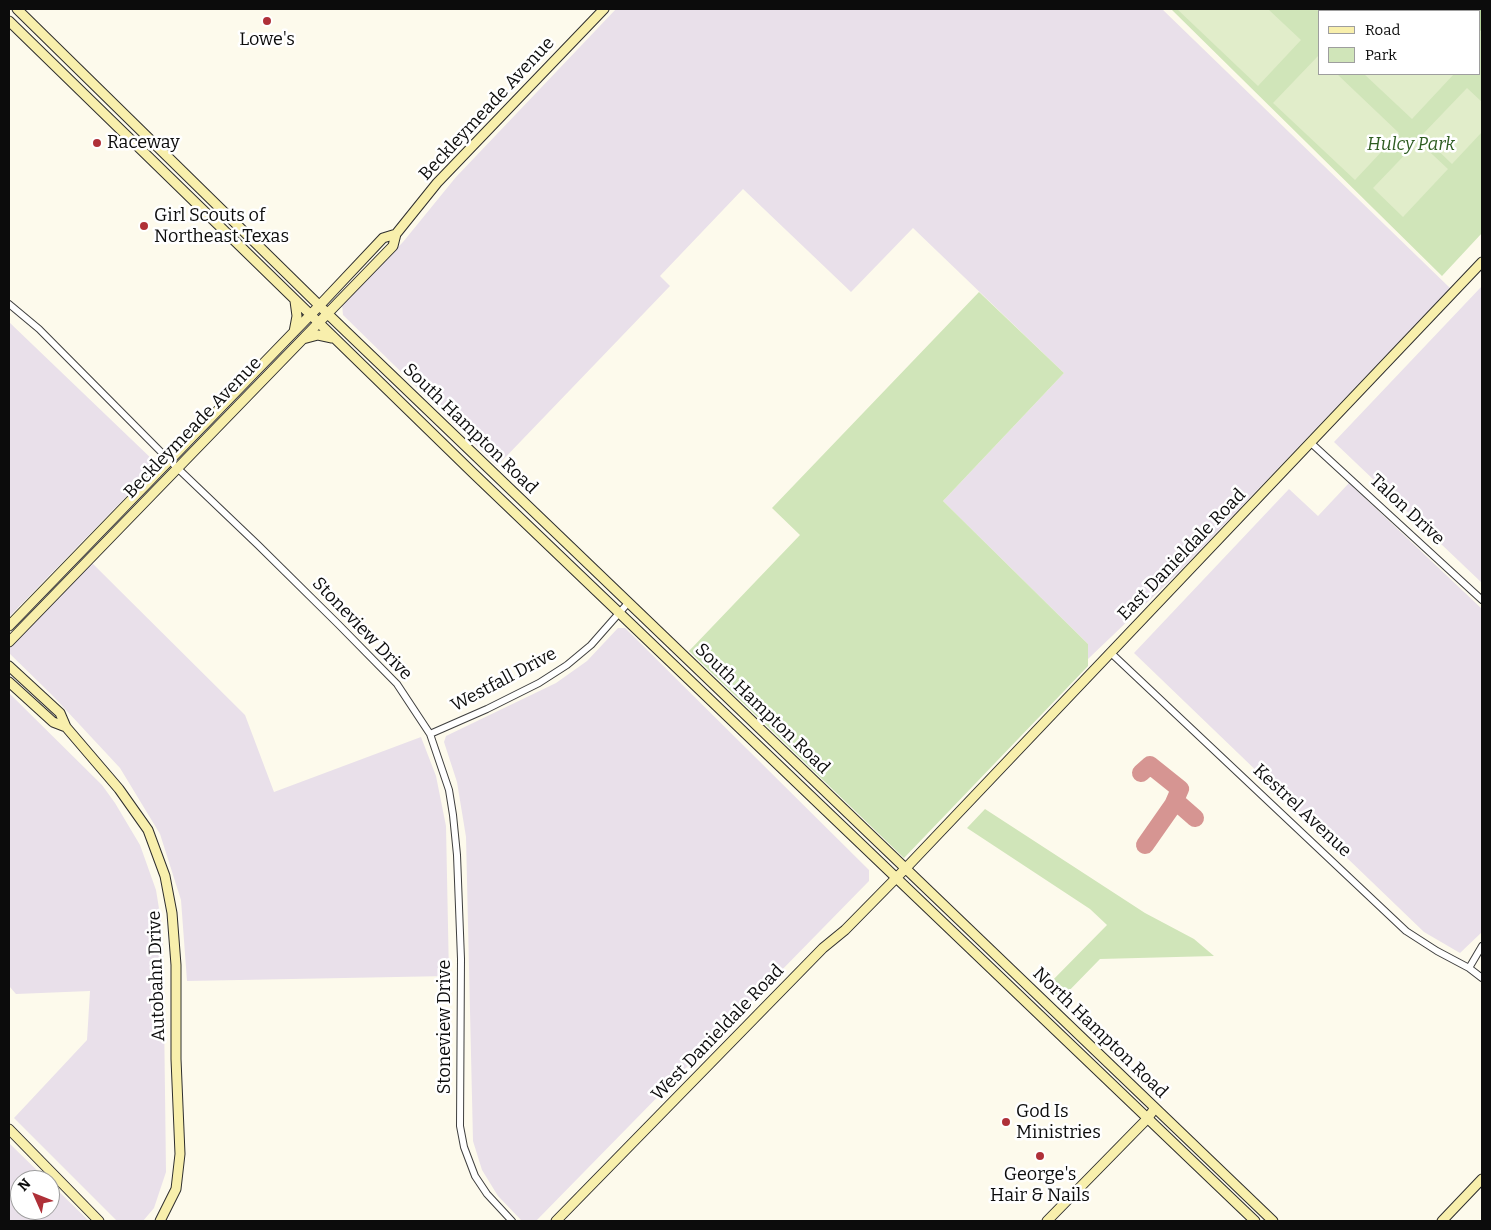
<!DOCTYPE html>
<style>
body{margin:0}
#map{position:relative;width:1491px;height:1230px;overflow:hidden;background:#fdfaec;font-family:Bitter,serif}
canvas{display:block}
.frame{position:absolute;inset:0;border:10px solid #0c0c0c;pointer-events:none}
.legend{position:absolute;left:1318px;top:10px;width:162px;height:65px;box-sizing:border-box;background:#fff;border:1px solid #9e9e9e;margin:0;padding:6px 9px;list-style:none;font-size:15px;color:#0c0c0c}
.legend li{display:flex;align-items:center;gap:10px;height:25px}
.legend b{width:25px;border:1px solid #9e9e9e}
.north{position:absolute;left:10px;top:1170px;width:50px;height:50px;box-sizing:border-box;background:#fff;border:1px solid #9e9e9e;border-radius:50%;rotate:314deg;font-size:14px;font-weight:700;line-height:20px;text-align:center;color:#0c0c0c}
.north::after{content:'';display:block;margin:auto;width:18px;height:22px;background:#af3038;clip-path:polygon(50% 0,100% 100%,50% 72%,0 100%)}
</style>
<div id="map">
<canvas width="1491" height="1230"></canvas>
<div class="frame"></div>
<ul class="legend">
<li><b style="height:6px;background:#f8efac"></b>Road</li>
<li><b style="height:14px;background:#d0e5b9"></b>Park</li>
</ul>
<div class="north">N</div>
</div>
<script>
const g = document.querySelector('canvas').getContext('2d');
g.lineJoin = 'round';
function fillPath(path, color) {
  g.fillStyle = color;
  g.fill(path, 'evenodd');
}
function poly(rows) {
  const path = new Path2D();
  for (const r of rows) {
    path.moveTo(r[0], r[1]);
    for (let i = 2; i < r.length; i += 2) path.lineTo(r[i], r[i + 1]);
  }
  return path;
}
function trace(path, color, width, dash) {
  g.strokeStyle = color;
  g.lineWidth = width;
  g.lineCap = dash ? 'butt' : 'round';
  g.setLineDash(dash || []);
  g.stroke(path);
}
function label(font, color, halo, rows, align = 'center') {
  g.font = font + ' Bitter,serif';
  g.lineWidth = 5;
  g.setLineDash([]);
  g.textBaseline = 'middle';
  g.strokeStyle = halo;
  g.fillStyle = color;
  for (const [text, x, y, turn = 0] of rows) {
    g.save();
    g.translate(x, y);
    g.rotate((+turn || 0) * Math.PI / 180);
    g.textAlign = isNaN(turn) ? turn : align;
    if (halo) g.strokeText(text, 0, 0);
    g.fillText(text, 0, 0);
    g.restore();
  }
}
const industrial = poly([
 [616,9,1162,9,1450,288,1178,573,1088,659,1088,644,943,501,1064,373,913,228,851,292,743,189,660,276,670,286,497,466,343,315,342,304,403,242,456,177],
 [1482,286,1482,583,1334,442],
 [9,322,155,462,155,467,9,617],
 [1349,483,1482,609,1482,932,1460,953,1424,932,1134,653,1289,489,1318,516],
 [89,560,245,715,274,792,421,737,436,776,446,826,449,976,187,981,181,900,160,834,120,768,52,695,9,653,9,642],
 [618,628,625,628,869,870,869,881,536,1221,522,1221,498,1196,482,1170,473,1141,466,837,457,782,444,742,446,736,556,683,587,661],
 [9,693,102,785,115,803,140,845,156,890,163,933,166,1172,154,1208,143,1221,117,1221,14,1118,87,1040,90,991,16,994,9,986],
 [9,1143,47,1180,20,1180,20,1210,50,1210,50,1183,89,1221,9,1221]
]);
const green = poly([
 [1171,9,1482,9,1482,233,1442,276],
 [1320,11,1480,11,1480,74,1320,74],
 [979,292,1064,373,943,501,1088,644,1088,666,904,858,689,651,800,535,772,508],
 [985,809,1145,913,1194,939,1214,956,1100,959,1060,1000,1046,987,1107,925,1090,909,967,828]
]);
const forest = poly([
 [1418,9,1482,9,1482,29,1480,31,1480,11,1421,11]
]);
const pitch = poly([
 [1177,9,1268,9,1301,40,1258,86],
 [1318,56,1320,58,1320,74,1337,74,1399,133,1355,180,1273,103],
 [1364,74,1454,74,1412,119],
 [1467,88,1482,102,1482,132,1452,164,1422,135],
 [1418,141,1448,169,1403,217,1373,188]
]);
const taxiway = poly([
 [1141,773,1150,765,1180,789,1173,805,1145,845],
 [1173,805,1179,804,1195,818]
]);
const street = poly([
 [9,304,39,329,169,460,258,545,338,624,397,684,430,734,449,790,453,815,457,855,461,959,460,1126,464,1147,475,1176,487,1194,512,1221],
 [1311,443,1482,600],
 [1111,653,1406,931,1437,951,1469,968,1482,978],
 [430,734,487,709,539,683,567,665,591,645,628,603],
 [1469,968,1482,946]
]);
const secondary = poly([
 [17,9,332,318,1273,1221],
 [9,21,473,473,1255,1221],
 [294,332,297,316,295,301],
 [303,339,318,335,332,338],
 [9,626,319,306,383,238,396,234],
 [9,642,393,246,396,234,437,183,604,9],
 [9,666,60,713,66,727,119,789,148,830,165,876,172,913,176,965,176,1059,180,1154,176,1189,160,1221],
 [9,682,53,722,66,727],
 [9,1129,99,1221],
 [556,1221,823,948,845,930,905,869,1482,262],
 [1047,1221,1147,1119,1155,1108],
 [1442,1221,1482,1179]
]);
const markers = [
 [267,21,5,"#af3038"],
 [97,143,5,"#af3038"],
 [144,226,5,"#af3038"],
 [1006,1122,5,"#af3038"],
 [1040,1156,5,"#af3038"]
];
const poiNames = [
 ["Lowe's",267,40,"center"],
 ["Raceway",107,143],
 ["Girl Scouts of",154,216],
 ["Northeast Texas",154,237],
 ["God Is",1016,1112],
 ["Ministries",1016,1133],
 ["George's",1040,1175,"center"],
 ["Hair & Nails",1040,1196,"center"]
];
const streetNames = [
 ["Beckleymeade Avenue",487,109,-47],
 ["Beckleymeade Avenue",193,428,-46],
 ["South Hampton Road",470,429,44],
 ["Talon Drive",1407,510,43],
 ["East Danieldale Road",1182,555,-46],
 ["Stoneview Drive",362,629,46],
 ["Westfall Drive",504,680,-28],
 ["South Hampton Road",762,709,44],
 ["Kestrel Avenue",1302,811,43],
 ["Autobahn Drive",157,976,-92],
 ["Stoneview Drive",445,1027,-90],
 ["West Danieldale Road",718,1033,-46],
 ["North Hampton Road",1100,1033,44]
];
const parkNames = [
 ["Hulcy Park",1411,145]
];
fillPath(industrial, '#e9e0ea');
fillPath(green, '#d0e5b9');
fillPath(forest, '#b4d49a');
fillPath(pitch, '#e1edca');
trace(taxiway, '#d69592', 18);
trace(street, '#3f3f3f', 8);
trace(secondary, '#2e2e2e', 11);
trace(street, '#fff', 6);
trace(secondary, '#f8efac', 9);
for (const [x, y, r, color] of markers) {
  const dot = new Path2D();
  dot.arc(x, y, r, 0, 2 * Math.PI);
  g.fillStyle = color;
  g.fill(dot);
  trace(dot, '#fff', 2);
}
label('18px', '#0c0c0c', '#fff', poiNames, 'left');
label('18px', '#0c0c0c', '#fff', streetNames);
label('italic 18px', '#2f5d22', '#fff', parkNames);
</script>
